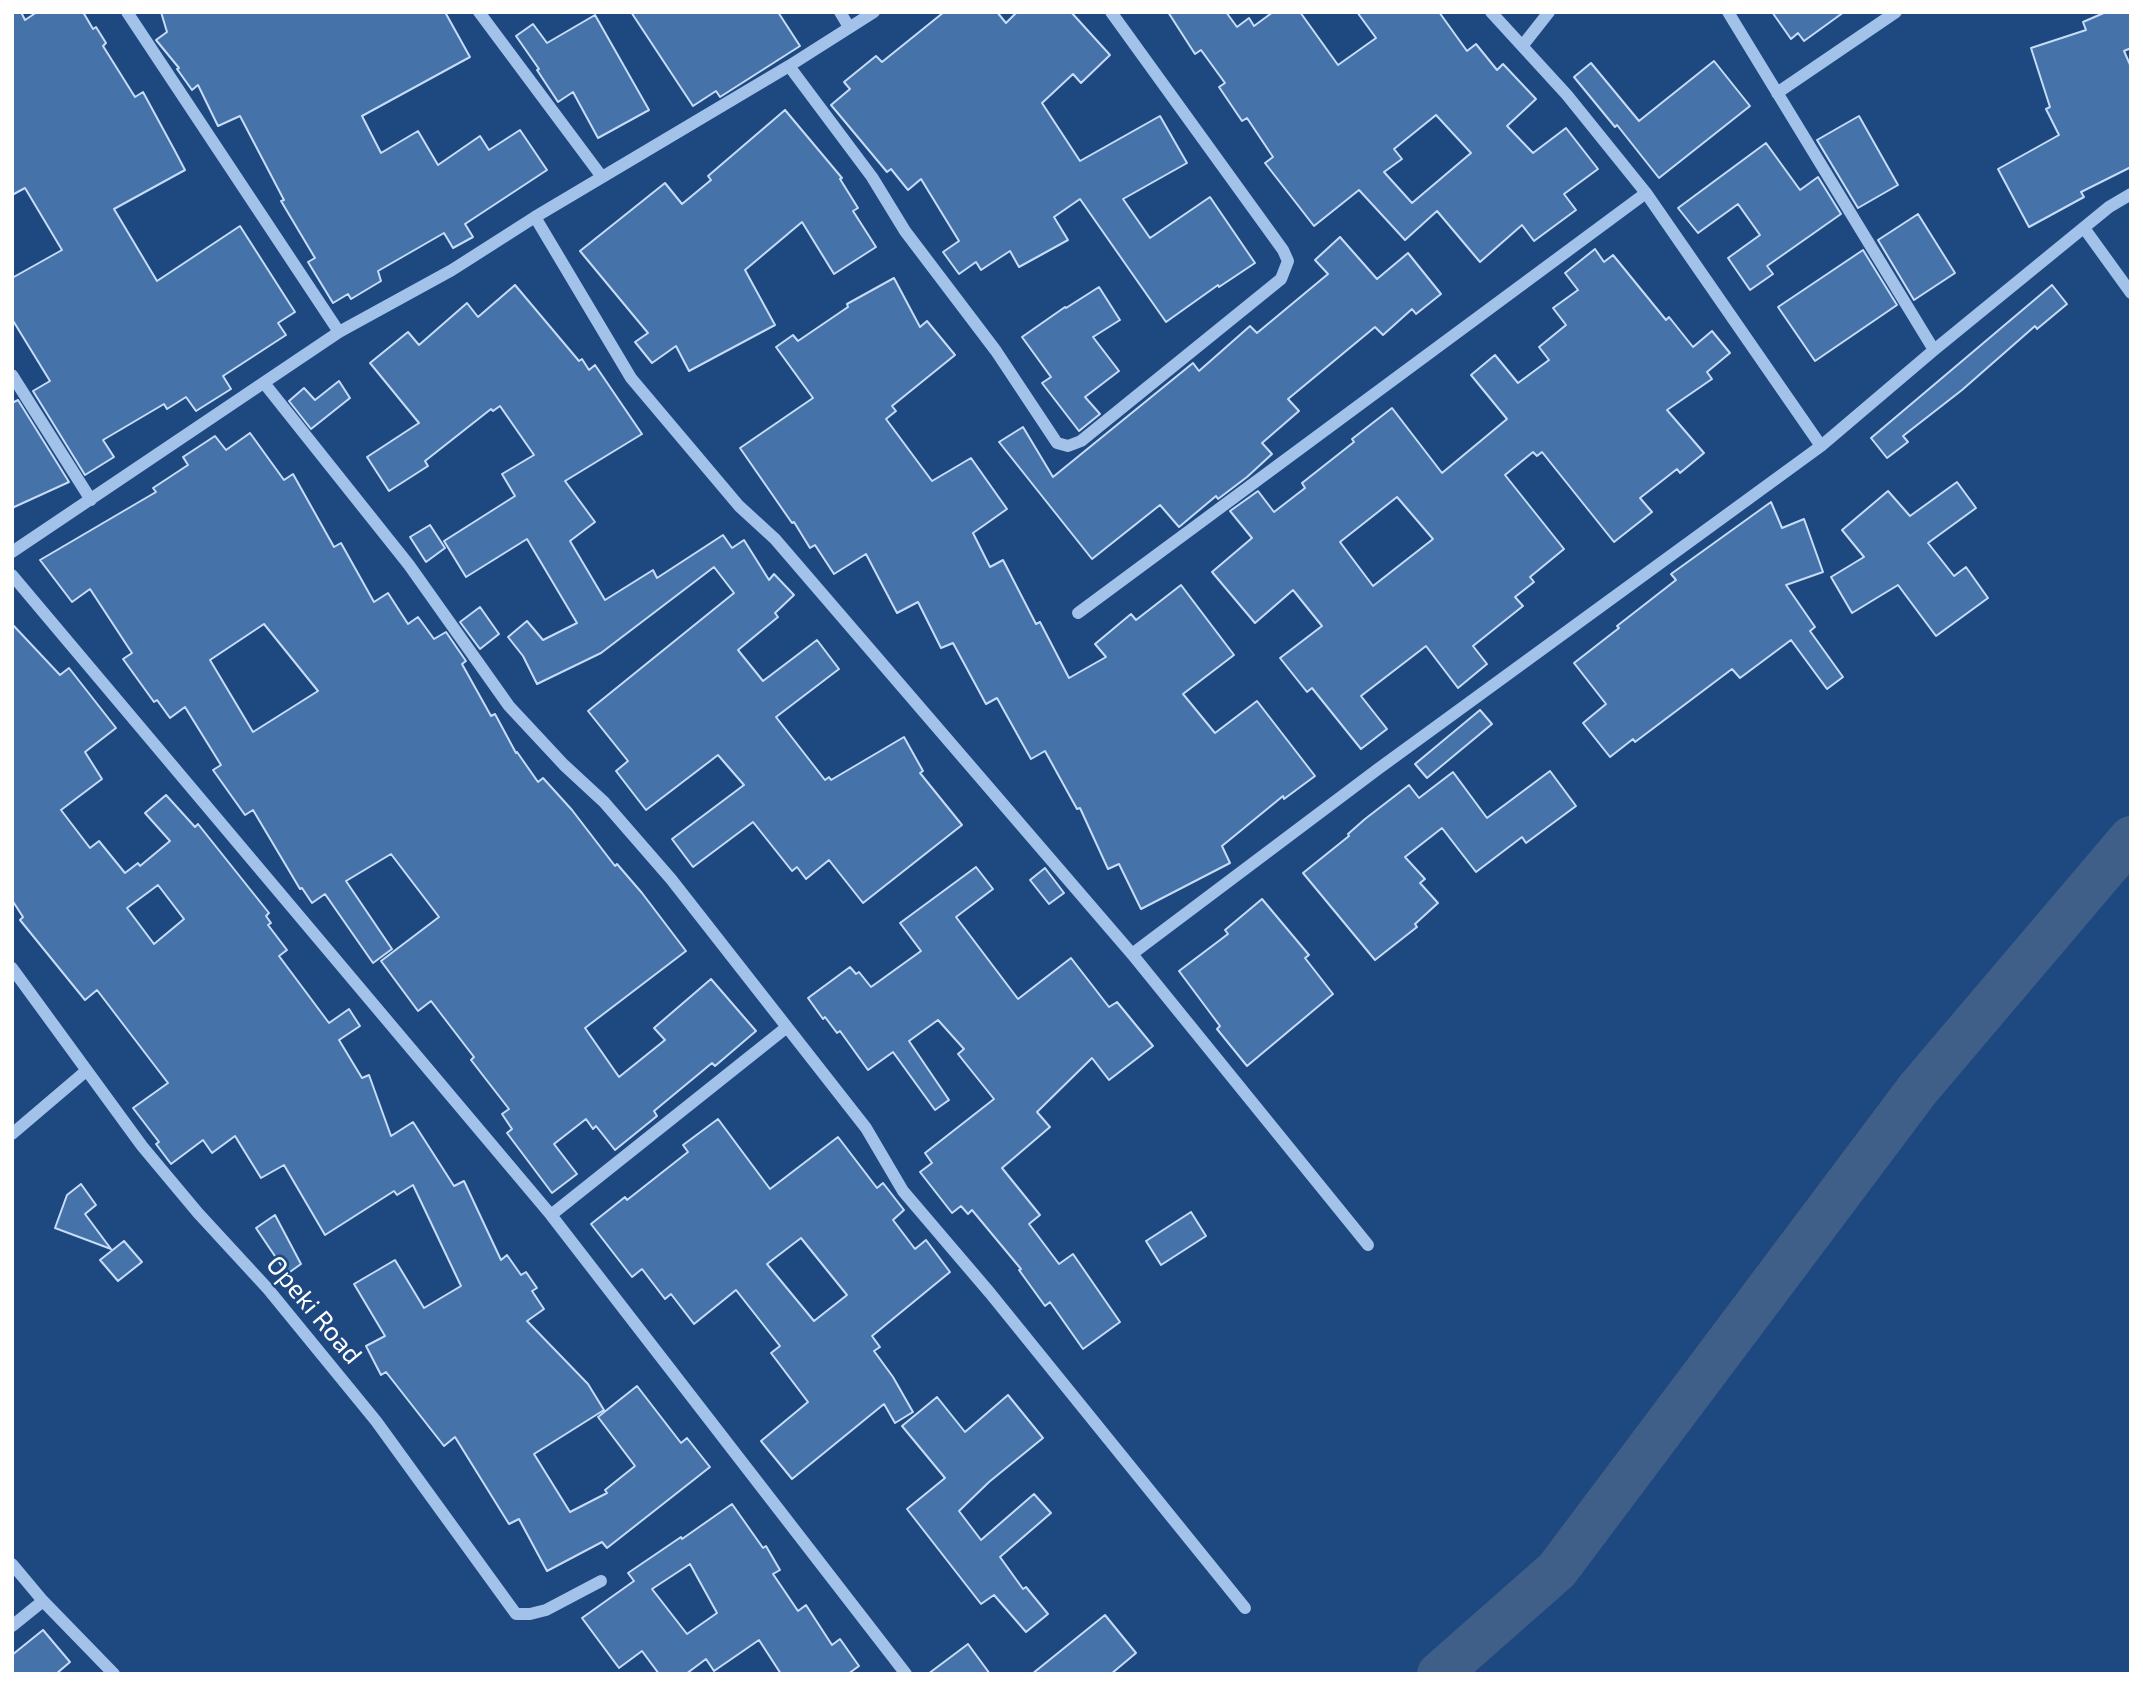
<!DOCTYPE html>
<style>
body{margin:0}
#map{position:relative;width:2143px;height:1686px;overflow:hidden;background:#1e4880;font-family:"Exo 2",sans-serif}
canvas{display:block}
.frame{position:absolute;inset:0;border:14px solid #fff;pointer-events:none}
</style>
<div id="map">
<canvas width="2143" height="1686"></canvas>
<div class="frame"></div>
</div>
<script>
const g = document.querySelector('canvas').getContext('2d');
g.lineJoin = 'round';
function poly(rows) {
  const path = new Path2D();
  for (const r of rows) {
    path.moveTo(r[0], r[1]);
    for (let i = 2; i < r.length; i += 2) path.lineTo(r[i], r[i + 1]);
  }
  return path;
}
function trace(path, color, width, dash) {
  g.strokeStyle = color;
  g.lineWidth = width;
  g.lineCap = dash ? 'butt' : 'round';
  g.setLineDash(dash || []);
  g.stroke(path);
}
function fillPath(path, color) {
  g.fillStyle = color;
  g.fill(path, 'evenodd');
}
function label(font, color, halo, rows, align = 'center') {
  g.font = font + ' "Exo 2",sans-serif';
  g.lineWidth = 5;
  g.setLineDash([]);
  g.textBaseline = 'middle';
  g.strokeStyle = halo;
  g.fillStyle = color;
  for (const [text, x, y, turn = 0] of rows) {
    g.save();
    g.translate(x, y);
    g.rotate((+turn || 0) * Math.PI / 180);
    g.textAlign = isNaN(turn) ? turn : align;
    if (halo) g.strokeText(text, 0, 0);
    g.fillText(text, 0, 0);
    g.restore();
  }
}
const river = poly([
 [1439,1674,1557,1570,1918,1089,2131,838]
]);
const building = poly([
 [12,12,21,12,25,20,37,12,83,12,93,29,96,27,106,43,103,46,135,97,143,92,175,151,185,170,114,209,157,281,240,226,295,312,278,323,286,335,223,376,231,389,196,411,186,397,167,409,164,404,103,440,114,457,85,475,33,391,50,381,12,319,12,278,62,250,25,188,12,195,12,12],
 [161,12,445,12,470,57,362,116,381,153,418,131,438,165,480,136,489,150,520,130,547,170,465,224,473,237,453,248,444,233,378,271,381,281,351,299,348,294,333,303,308,262,315,258,281,201,284,200,240,116,218,126,198,85,192,90,177,69,179,68,156,40,167,32,161,12],
 [631,12,778,12,800,46,720,97,716,91,693,106,631,12],
 [944,12,997,12,1006,23,1017,12,1071,12,1110,55,1081,83,1073,74,1042,103,1080,161,1160,116,1187,163,1123,199,1150,238,1210,197,1255,263,1219,287,1218,285,1166,322,1080,199,1054,217,1068,240,1019,267,1010,251,981,270,976,262,959,274,943,252,959,241,921,179,908,190,891,169,887,172,831,105,850,89,844,82,876,56,882,62,944,12],
 [1168,12,1226,12,1237,27,1249,18,1254,26,1273,12,1300,12,1338,65,1376,38,1357,12,1439,12,1467,51,1476,44,1497,70,1503,64,1536,99,1507,126,1533,153,1566,128,1598,169,1564,194,1576,210,1534,241,1522,225,1480,262,1437,211,1405,240,1359,190,1314,226,1265,163,1273,157,1247,118,1242,121,1219,87,1225,83,1201,50,1195,54,1168,12],
 [1436,115,1471,153,1412,203,1384,172,1402,159,1394,149,1436,115],
 [1772,12,1844,12,1804,41,1798,33,1791,39,1772,12],
 [2106,12,2131,12,2131,48,2124,51,2131,67,2131,167,2081,192,2084,197,2029,227,1998,169,2059,135,2046,109,2050,107,2031,48,2086,30,2083,22,2106,12],
 [595,15,649,110,598,138,573,92,558,102,537,70,539,69,516,36,533,24,547,43,595,15],
 [1714,61,1750,106,1659,178,1617,125,1615,127,1574,77,1591,63,1639,121,1714,61],
 [785,110,842,178,840,179,858,208,853,211,876,247,834,274,802,222,745,270,775,325,689,371,676,346,652,363,635,342,648,333,580,251,665,183,682,204,711,180,708,176,785,110],
 [1859,116,1898,185,1858,208,1817,140,1859,116],
 [1766,143,1800,190,1818,177,1841,214,1767,266,1773,274,1750,290,1728,258,1760,235,1738,204,1698,233,1678,208,1766,143],
 [1918,214,1955,273,1914,300,1878,240,1918,214],
 [1340,237,1377,279,1408,253,1441,294,1416,314,1412,309,1383,335,1375,327,1288,399,1299,411,1262,443,1272,454,1247,477,1218,499,1216,496,1179,527,1160,505,1092,559,999,442,1023,427,1053,477,1193,363,1199,371,1250,326,1257,333,1328,274,1315,260,1340,237],
 [1595,249,1604,262,1613,255,1666,320,1669,317,1693,347,1712,331,1730,353,1707,372,1712,379,1667,410,1704,453,1680,473,1677,469,1640,498,1652,512,1614,542,1542,452,1537,456,1533,452,1505,475,1564,549,1530,577,1534,582,1515,597,1523,606,1473,646,1487,664,1458,688,1426,646,1361,696,1387,729,1361,749,1312,688,1307,692,1280,658,1322,626,1293,590,1255,623,1212,572,1252,538,1230,511,1258,491,1274,512,1305,488,1302,483,1354,442,1352,439,1392,408,1442,473,1507,419,1471,375,1495,355,1518,383,1549,360,1539,347,1566,325,1553,308,1578,290,1565,273,1595,249],
 [1397,497,1433,539,1373,586,1340,542,1397,497],
 [1863,250,1897,305,1815,361,1778,307,1863,250],
 [894,278,920,327,927,321,955,355,892,406,896,411,886,419,932,481,971,458,1007,509,973,533,990,567,1003,560,1036,624,1040,622,1069,678,1106,657,1095,644,1131,614,1136,620,1181,585,1234,655,1183,694,1215,733,1257,701,1315,776,1284,799,1283,796,1222,846,1230,863,1141,909,1119,864,1108,869,1080,808,1077,809,1045,751,1031,759,997,698,986,704,953,643,941,648,918,602,897,613,866,554,834,574,815,545,810,548,794,522,792,523,740,448,813,398,776,347,793,335,798,341,848,307,847,304,894,278],
 [515,285,579,361,582,359,589,370,595,365,642,434,565,481,595,522,570,541,605,600,653,570,657,578,723,535,732,548,744,540,769,580,774,574,794,595,775,613,778,617,738,650,763,681,817,640,839,669,776,717,825,780,829,777,831,780,904,737,923,771,920,773,962,825,863,903,829,860,806,879,797,867,792,871,753,822,693,867,672,839,744,785,718,755,646,810,616,771,628,761,588,711,734,593,714,567,601,653,537,684,523,656,508,637,527,621,543,640,577,623,527,539,466,577,444,541,515,496,502,474,534,455,500,406,493,411,491,409,425,461,428,466,389,491,367,457,419,423,370,363,408,332,419,345,467,303,478,317,515,285],
 [2052,285,2067,304,2037,329,2035,326,1962,390,1903,436,1908,442,1887,458,1871,438,2052,285],
 [1099,287,1120,320,1093,337,1119,371,1085,397,1100,414,1079,431,1042,383,1051,377,1022,337,1065,307,1066,308,1099,287],
 [339,381,350,398,311,429,289,401,304,388,315,400,339,381],
 [18,400,69,482,12,508,12,403,18,400],
 [250,433,284,480,293,474,334,547,341,543,374,602,388,593,408,624,418,617,434,639,446,632,466,661,462,664,491,716,495,714,516,753,517,752,538,782,543,778,572,810,615,866,617,864,642,893,686,951,585,1028,619,1077,665,1040,654,1028,711,979,756,1031,715,1066,712,1063,654,1111,657,1116,615,1150,596,1126,593,1129,586,1119,554,1144,577,1174,552,1193,507,1133,512,1129,502,1114,509,1109,471,1060,474,1057,431,1001,418,1011,381,961,439,917,391,854,346,881,392,949,373,963,325,894,312,903,302,888,300,889,253,810,245,815,213,770,221,765,185,707,170,718,157,700,154,702,123,659,132,653,90,589,72,602,40,560,156,492,153,488,188,465,183,457,215,436,226,450,250,433],
 [264,624,318,691,253,732,210,660,264,624],
 [1957,482,1976,508,1928,543,1954,576,1966,567,1988,598,1936,636,1898,585,1852,613,1831,577,1864,557,1842,530,1888,491,1910,516,1957,482],
 [1771,502,1782,528,1804,519,1823,572,1786,585,1815,627,1810,631,1843,677,1827,689,1791,640,1740,678,1732,669,1635,742,1633,739,1610,757,1583,723,1606,704,1574,663,1619,628,1617,626,1676,580,1671,574,1771,502],
 [430,525,445,548,426,562,410,537,430,525],
 [480,607,499,634,480,649,460,622,480,607],
 [12,624,60,675,69,668,116,728,85,752,102,779,61,810,90,848,99,841,125,873,138,863,140,866,170,841,145,813,166,795,195,827,198,824,269,913,266,916,271,923,268,925,287,950,279,956,329,1023,349,1009,360,1026,339,1040,362,1078,369,1075,391,1136,413,1122,454,1186,464,1181,501,1260,507,1255,521,1275,526,1272,537,1288,532,1291,544,1309,527,1321,588,1384,604,1410,534,1454,570,1512,607,1493,605,1490,635,1466,598,1417,637,1386,681,1443,687,1438,710,1467,607,1548,602,1542,547,1571,519,1519,509,1524,455,1437,444,1446,386,1372,381,1375,366,1346,385,1336,354,1284,395,1260,424,1308,461,1286,413,1185,397,1195,394,1191,325,1235,284,1165,261,1178,235,1136,212,1153,203,1140,171,1164,156,1144,159,1142,133,1108,168,1083,97,990,85,1000,20,920,23,917,12,900,12,624],
 [158,885,184,919,154,944,127,908,158,885],
 [1480,710,1492,724,1427,778,1415,764,1480,710],
 [1550,771,1576,806,1526,843,1522,837,1476,872,1442,828,1405,857,1425,879,1420,883,1438,903,1415,924,1417,927,1375,960,1303,873,1349,836,1348,834,1365,819,1409,785,1419,798,1453,772,1487,818,1550,771],
 [976,867,993,889,956,917,1018,999,1071,958,1109,1007,1117,1002,1153,1046,1109,1080,1092,1058,1037,1112,1050,1127,1002,1168,1040,1215,1029,1224,1059,1264,1073,1254,1120,1322,1083,1349,1050,1302,1045,1306,1019,1270,1021,1269,972,1210,968,1214,961,1206,952,1213,920,1172,932,1163,925,1153,994,1099,958,1054,964,1049,938,1020,909,1041,949,1100,935,1110,893,1052,868,1070,840,1031,837,1033,825,1017,823,1019,808,998,850,967,856,974,859,972,871,987,921,951,900,923,976,867],
 [1045,868,1064,893,1049,904,1030,880,1045,868],
 [1262,899,1309,955,1305,958,1333,994,1247,1066,1217,1029,1220,1026,1179,971,1228,934,1225,930,1262,899],
 [718,1119,770,1189,838,1137,877,1188,883,1183,904,1210,893,1220,915,1249,926,1240,950,1272,872,1336,880,1347,874,1351,893,1377,913,1412,895,1423,884,1404,792,1479,761,1441,808,1402,771,1353,780,1346,736,1290,694,1324,671,1294,665,1299,642,1269,632,1277,591,1224,625,1197,627,1200,688,1152,683,1145,718,1119],
 [801,1238,847,1295,814,1321,767,1264,801,1238],
 [81,1184,96,1205,85,1214,111,1249,55,1228,67,1195,81,1184],
 [1191,1212,1206,1236,1161,1265,1146,1241,1191,1212],
 [275,1215,301,1264,287,1274,256,1228,275,1215],
 [124,1241,142,1262,118,1281,100,1260,124,1241],
 [1008,1395,1043,1438,989,1482,959,1511,981,1540,1034,1494,1051,1513,1000,1557,1023,1589,1026,1587,1048,1614,1026,1632,994,1595,981,1604,907,1509,945,1478,902,1426,937,1397,965,1432,1008,1395],
 [732,1504,763,1548,766,1546,780,1570,773,1574,798,1611,806,1605,832,1645,840,1639,859,1666,848,1674,781,1674,759,1640,714,1671,706,1659,686,1674,659,1674,642,1651,619,1668,582,1618,634,1581,628,1573,681,1537,682,1539,732,1504],
 [690,1564,717,1613,687,1634,652,1589,690,1564],
 [1105,1615,1136,1653,1111,1674,1032,1674,1105,1615],
 [43,1630,70,1662,56,1674,12,1674,12,1655,43,1630],
 [968,1644,990,1674,928,1674,968,1644]
]);
const minor = poly([
 [127,12,339,332],
 [479,12,602,177],
 [840,12,849,27],
 [1491,12,1567,95,1646,193,1821,446],
 [1728,12,1934,350],
 [1523,45,1549,12],
 [789,66,872,177,905,231,996,351,1057,443,1068,446,1081,441,1281,279,1288,261,1283,250,1111,12],
 [1777,93,1896,12],
 [535,217,631,378,739,506,775,539,1132,954,1368,1245],
 [2084,228,2131,293],
 [12,375,91,500],
 [264,383,409,565,509,706,564,765,604,802,671,879,866,1128,903,1191,990,1293,1245,1608],
 [12,552,339,332,452,270,535,217,789,66,874,12],
 [12,575,551,1215,906,1674],
 [1078,613,1646,193],
 [1132,954,1378,769,1821,446,1934,350,2109,207,2131,194],
 [12,968,142,1146,198,1213,268,1289,376,1421,516,1614,530,1614,546,1610,601,1581],
 [12,1134,86,1071],
 [551,1215,787,1027],
 [12,1564,43,1601,114,1674],
 [12,1626,43,1601]
]);
const streetNames = [
 ["Opeki Road",314,1310,50]
];
trace(river, '#3f5f88', 44);
fillPath(building, '#4672aa');
trace(building, '#c6dcf7', 2);
trace(minor, '#a2c2e9', 12);
label('26px', '#fff', '#1e4880', streetNames);
</script>
